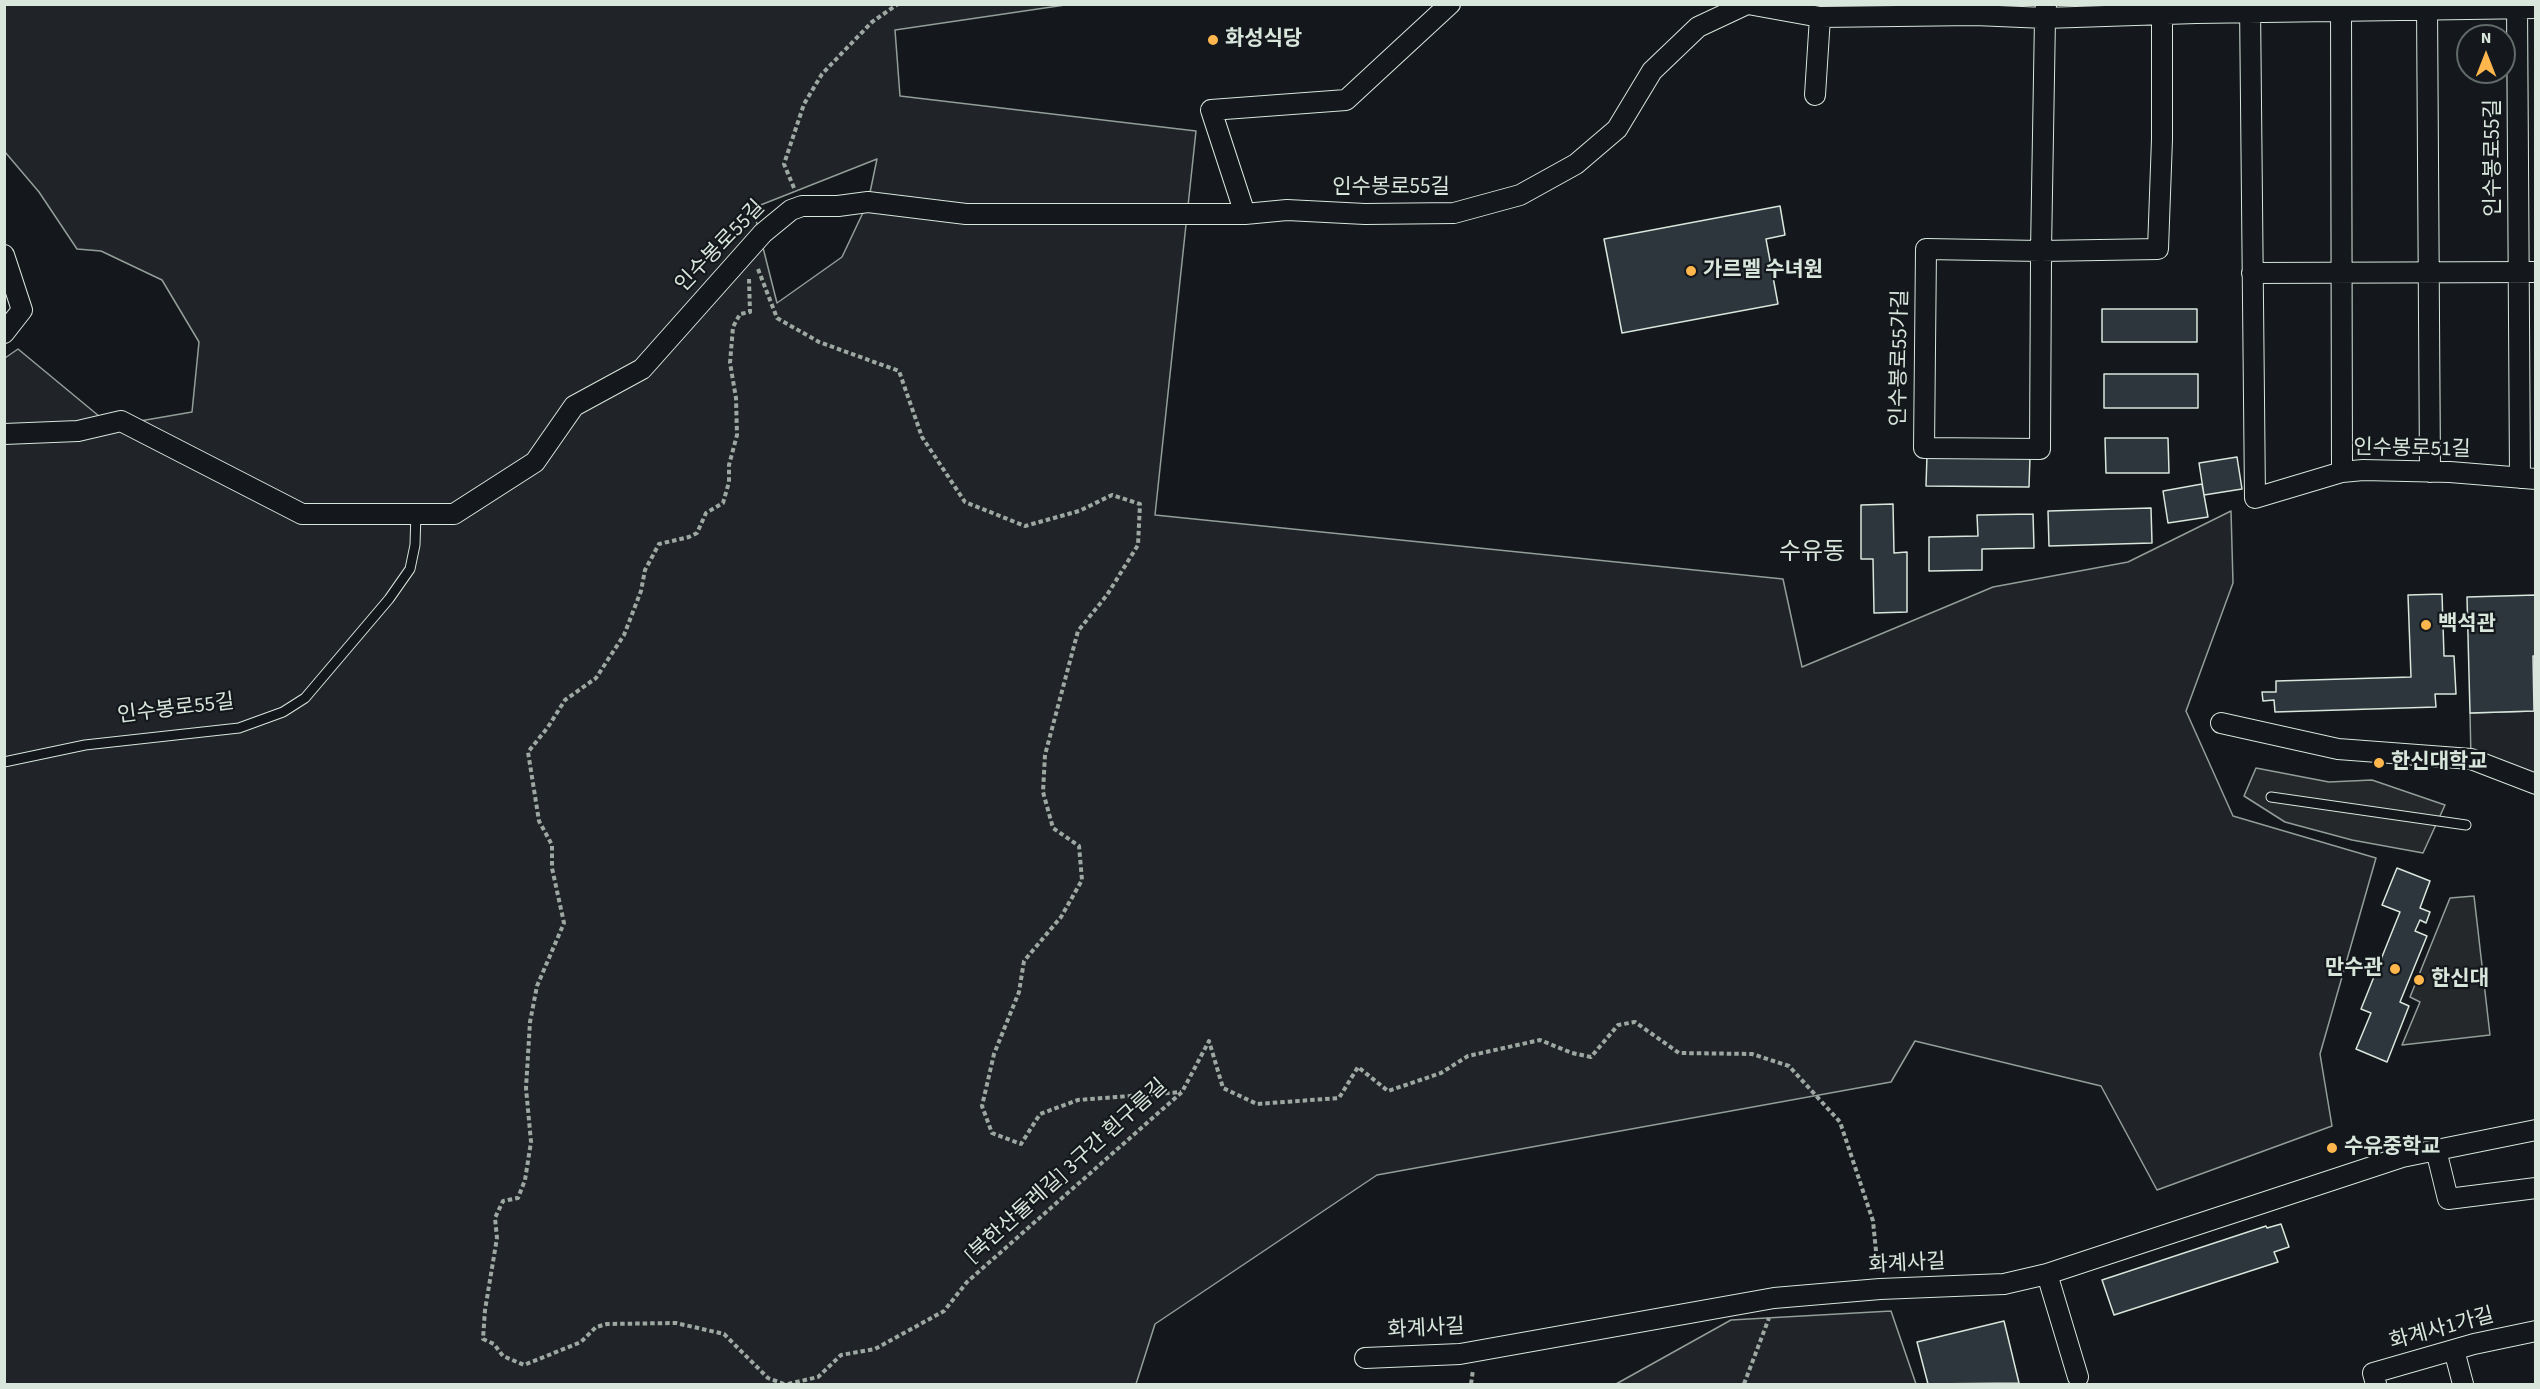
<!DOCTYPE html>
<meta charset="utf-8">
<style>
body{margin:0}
#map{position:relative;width:2540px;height:1389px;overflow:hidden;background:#14181c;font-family:"Source Sans 3",sans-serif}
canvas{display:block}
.frame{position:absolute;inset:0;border:6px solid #d8e6dc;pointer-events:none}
.north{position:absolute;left:2456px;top:24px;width:60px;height:60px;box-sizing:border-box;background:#14181c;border:2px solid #626a69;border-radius:50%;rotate:0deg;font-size:16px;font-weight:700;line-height:24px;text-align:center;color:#d8e6dc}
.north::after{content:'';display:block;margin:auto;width:21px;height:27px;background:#ffb74d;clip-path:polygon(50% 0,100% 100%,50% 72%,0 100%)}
</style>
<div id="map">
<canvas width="2540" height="1389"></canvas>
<div class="frame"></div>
<div class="north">N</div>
</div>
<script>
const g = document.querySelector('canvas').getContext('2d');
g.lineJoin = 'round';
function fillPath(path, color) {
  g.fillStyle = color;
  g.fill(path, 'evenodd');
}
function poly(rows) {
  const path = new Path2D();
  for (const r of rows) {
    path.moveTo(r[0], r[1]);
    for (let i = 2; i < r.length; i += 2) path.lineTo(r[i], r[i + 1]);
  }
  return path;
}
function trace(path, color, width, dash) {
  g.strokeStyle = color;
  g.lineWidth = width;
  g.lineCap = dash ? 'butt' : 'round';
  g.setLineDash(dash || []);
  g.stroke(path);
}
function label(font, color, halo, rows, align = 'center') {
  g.font = font + ' "Source Sans 3","Noto Sans KR",sans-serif';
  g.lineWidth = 4.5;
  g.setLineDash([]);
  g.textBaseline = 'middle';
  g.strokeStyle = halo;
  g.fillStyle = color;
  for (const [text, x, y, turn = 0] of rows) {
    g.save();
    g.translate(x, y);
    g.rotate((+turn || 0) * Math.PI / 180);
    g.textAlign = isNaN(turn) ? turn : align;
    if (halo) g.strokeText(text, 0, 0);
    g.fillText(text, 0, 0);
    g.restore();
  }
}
const green = poly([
 [5,5,1065,5,895,30,900,96,1196,131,1155,515,1783,579,1802,667,1993,587,2128,562,2231,511,2233,583,2186,711,2233,816,2376,858,2320,1054,2332,1126,2157,1190,2101,1086,1915,1041,1891,1082,1377,1175,1155,1324,1136,1384,5,1384,5,358,18,349,111,426,192,412,199,342,162,280,101,251,77,249,39,192,5,152,5,5],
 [877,159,868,202,842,257,777,303,753,208,877,159],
 [2533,656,2535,656,2535,784,2471,759,2470,713,2534,711,2533,656],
 [1891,1311,1916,1384,1616,1384,1731,1320,1891,1311]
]);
const parking = poly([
 [2256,768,2329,782,2372,780,2445,805,2423,853,2352,840,2285,822,2244,796,2256,768],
 [2474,896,2490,1035,2402,1045,2420,1002,2410,997,2450,898,2474,896]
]);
const building = poly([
 [1780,206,1785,235,1766,239,1778,304,1622,333,1604,239,1780,206],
 [2102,309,2197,309,2197,342,2102,342,2102,309],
 [2104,374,2198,374,2198,408,2104,408,2104,374],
 [2105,438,2168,438,2169,473,2106,473,2105,438],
 [1927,455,2030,457,2029,487,1926,486,1927,455],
 [2237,457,2242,489,2204,495,2199,463,2237,457],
 [2202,484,2208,517,2168,523,2163,491,2202,484],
 [1893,504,1894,553,1907,552,1907,612,1874,613,1873,559,1861,559,1861,505,1893,504],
 [2151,508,2152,543,2049,546,2048,511,2151,508],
 [2033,514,2034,548,1982,549,1982,570,1929,571,1929,537,1978,536,1977,515,2033,514],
 [2442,594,2444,656,2454,656,2456,694,2435,694,2436,707,2275,712,2274,700,2263,701,2262,692,2276,692,2276,681,2411,677,2408,595,2442,594],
 [2536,595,2536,656,2533,656,2534,711,2470,713,2467,597,2536,595],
 [2397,868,2430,881,2420,908,2430,912,2426,923,2420,920,2415,931,2427,936,2400,1002,2409,1006,2387,1062,2356,1049,2371,1013,2361,1009,2400,912,2382,905,2397,868],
 [2281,1224,2289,1247,2274,1252,2278,1262,2114,1315,2102,1280,2266,1226,2267,1228,2281,1224],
 [2004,1321,2019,1383,1928,1384,1917,1342,2004,1321]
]);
const path = poly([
 [794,188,784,164,804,104,822,74,842,53,872,22,898,4],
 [758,269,777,318,819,342,899,371,922,437,965,502,1025,526,1079,511,1112,495,1140,504,1138,545,1107,595,1078,631,1045,755,1043,792,1053,828,1079,846,1082,880,1061,917,1024,961,1019,992,994,1054,982,1106,992,1133,1021,1144,1040,1114,1078,1100,1181,1092],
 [749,279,750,312,740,314,733,327,730,363,736,398,737,435,729,465,729,482,723,503,706,513,697,533,689,537,659,544,645,570,641,591,624,635,596,678,565,700,548,727,528,752,539,821,552,845,552,868,564,923,537,986,530,1022,526,1088,531,1142,525,1180,518,1198,503,1201,495,1218,497,1238,485,1310,483,1339,494,1344,503,1356,524,1365,581,1342,596,1327,607,1324,676,1323,724,1334,768,1378,784,1384],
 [788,1384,818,1377,841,1355,875,1349,944,1311,967,1282,1182,1092,1209,1041,1223,1088,1257,1104,1339,1098,1358,1067,1388,1091,1441,1073,1468,1056,1540,1040,1572,1053,1591,1057,1618,1025,1635,1022,1679,1053,1752,1054,1789,1066,1840,1122,1873,1221,1878,1271],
 [1471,1384,1473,1370],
 [1744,1384,1769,1318]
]);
const service = poly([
 [4,762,85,745,239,728,283,712,305,698,389,599,410,569,415,545,416,512],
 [2271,797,2466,825]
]);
const minor = poly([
 [1450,4,1346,100,1211,110,1245,214,1287,210,1365,214,1454,213,1520,195,1576,164,1617,129,1652,71,1698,27,1747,4],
 [1748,4,1820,17,1975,15,2045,18,2196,13,2536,8],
 [2046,4,2045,18,2041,251,2041,260,2040,449,1924,448,1926,249,2041,251,2158,249,2162,139,2162,4],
 [2250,4,2255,498,2342,472,2363,470,2450,472,2536,479],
 [2341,4,2342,472],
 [2427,4,2430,472],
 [2517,4,2520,478],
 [1815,95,1820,17],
 [4,255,22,310,4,333],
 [2252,273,2536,272],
 [4,434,78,431,121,421,302,514,454,514,535,462,574,406,642,369,763,233,791,210,802,206,838,206,868,202,966,214,1245,214],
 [2221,723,2338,749,2471,759,2536,784],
 [2436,1150,2448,1199,2536,1188],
 [2047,1274,2078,1377],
 [2454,1350,2463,1384],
 [1365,1358,1460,1354,1774,1298,1880,1289,2004,1284,2047,1274,2402,1157,2536,1130],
 [2376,1384,2373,1373,2474,1344,2536,1331]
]);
const markers = [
 [1213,40,6,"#ffb74d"],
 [1691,271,6,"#ffb74d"],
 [2426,625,6,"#ffb74d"],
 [2379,763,6,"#ffb74d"],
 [2395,969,6,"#ffb74d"],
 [2419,980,6,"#ffb74d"],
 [2332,1148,6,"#ffb74d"]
];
const poiNames = [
 ["화성식당",1225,40],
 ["가르멜 수녀원",1703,271],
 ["백석관",2438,625],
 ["한신대학교",2391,763],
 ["만수관",2383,969,"right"],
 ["한신대",2431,980],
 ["수유중학교",2344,1148]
];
const streetNames = [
 ["인수봉로55길",2494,158,-90],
 ["인수봉로55길",1391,188],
 ["인수봉로55길",721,247,-46],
 ["인수봉로55가길",1901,358,-89],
 ["인수봉로51길",2412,450,1],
 ["인수봉로55길",176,710,-7],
 ["[북한산둘레길] 3구간 흰구름길",1067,1172,-42],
 ["화계사길",1907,1265,-3],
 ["화계사길",1426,1330,-3],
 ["화계사1가길",2442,1330,-15]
];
const quarterNames = [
 ["수유동",1812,554]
];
fillPath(green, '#202428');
trace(green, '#939e99', 1.5);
fillPath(parking, '#24282b');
trace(parking, '#939e99', 1.5);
fillPath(building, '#2c363c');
trace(building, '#d8e6dc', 1.5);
trace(service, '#d8e6dc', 11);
trace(minor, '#d8e6dc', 22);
trace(path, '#9da8a2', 4, [4.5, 3]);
trace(service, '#14181c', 9);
trace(minor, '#14181c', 20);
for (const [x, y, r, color] of markers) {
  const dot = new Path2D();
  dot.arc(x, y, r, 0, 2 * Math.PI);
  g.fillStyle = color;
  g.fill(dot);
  trace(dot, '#14181c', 2);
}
label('bold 21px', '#d8e6dc', '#14181c', poiNames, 'left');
label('21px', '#d8e6dc', '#14181c', streetNames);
label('24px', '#d8e6dc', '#14181c', quarterNames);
</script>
